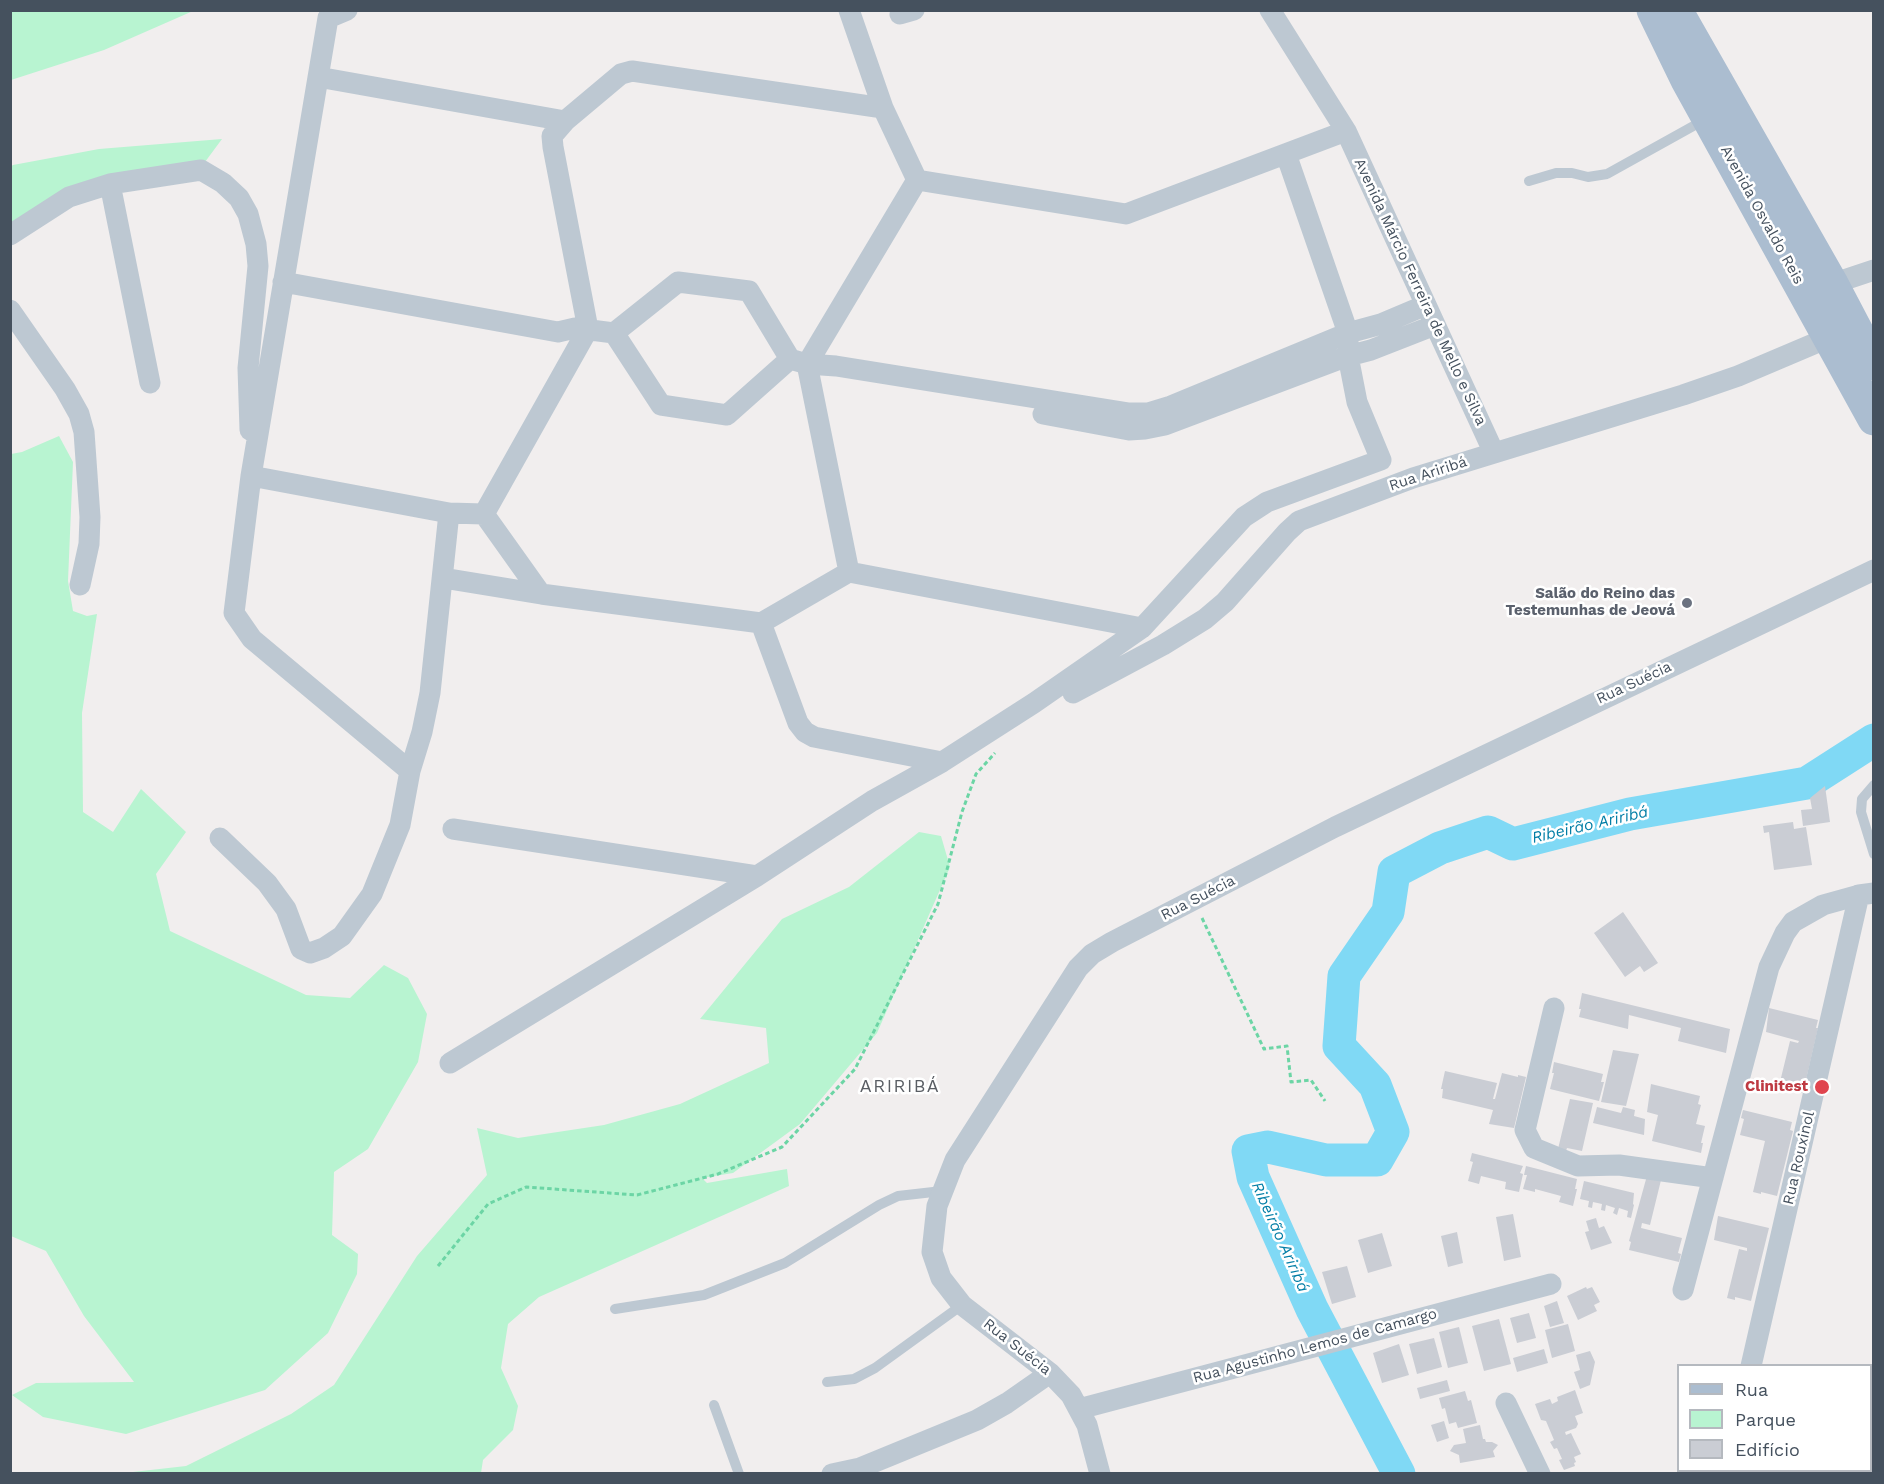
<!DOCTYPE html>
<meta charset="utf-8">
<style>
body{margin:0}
#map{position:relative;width:1884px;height:1484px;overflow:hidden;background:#f1eeee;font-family:"Work Sans",sans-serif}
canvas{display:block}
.frame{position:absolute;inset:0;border:12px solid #45515e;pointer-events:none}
.legend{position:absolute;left:1677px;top:1364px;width:195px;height:108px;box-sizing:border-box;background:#fff;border:2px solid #b5b9bf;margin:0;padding:8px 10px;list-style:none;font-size:18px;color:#45515e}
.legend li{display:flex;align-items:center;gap:12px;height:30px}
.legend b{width:30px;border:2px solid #b5b9bf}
</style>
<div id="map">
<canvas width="1884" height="1484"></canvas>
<div class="frame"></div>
<ul class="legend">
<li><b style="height:8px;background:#abbdd0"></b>Rua</li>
<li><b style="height:16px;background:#b8f4d1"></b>Parque</li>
<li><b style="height:16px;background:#cacdd4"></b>Edifício</li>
</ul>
</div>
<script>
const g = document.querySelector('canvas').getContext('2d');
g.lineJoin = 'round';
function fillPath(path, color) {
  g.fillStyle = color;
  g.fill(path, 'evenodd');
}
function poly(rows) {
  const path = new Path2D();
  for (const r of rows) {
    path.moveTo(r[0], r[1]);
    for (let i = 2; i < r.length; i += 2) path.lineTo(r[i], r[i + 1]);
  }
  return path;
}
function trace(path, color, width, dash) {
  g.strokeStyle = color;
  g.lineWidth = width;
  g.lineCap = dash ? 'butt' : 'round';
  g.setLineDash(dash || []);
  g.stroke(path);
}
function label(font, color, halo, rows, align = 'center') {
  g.font = font + ' "Work Sans",sans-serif';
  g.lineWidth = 5;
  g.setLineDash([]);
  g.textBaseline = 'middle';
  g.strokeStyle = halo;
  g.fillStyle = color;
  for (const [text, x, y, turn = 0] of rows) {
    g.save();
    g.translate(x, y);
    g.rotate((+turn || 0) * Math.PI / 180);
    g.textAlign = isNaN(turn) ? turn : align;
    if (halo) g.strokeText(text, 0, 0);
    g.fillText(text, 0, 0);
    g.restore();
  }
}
const green = poly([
 [11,10,193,10,193,11,104,50,11,80],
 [222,139,205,162,11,227,10,167,13,165,99,149],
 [59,436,73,462,68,581,73,611,87,616,97,614,82,713,83,812,113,832,141,789,186,832,156,874,170,931,306,995,350,998,384,965,408,978,427,1014,418,1062,368,1149,334,1172,332,1235,358,1254,357,1274,328,1333,265,1390,126,1434,43,1417,12,1395,36,1383,134,1382,84,1316,46,1251,11,1236,11,454,22,452],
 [919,832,941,836,950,867,877,1033,800,1124,733,1173,702,1178,707,1183,787,1169,789,1186,539,1297,508,1324,501,1368,518,1406,513,1430,483,1460,481,1473,124,1473,186,1466,291,1414,334,1385,417,1256,487,1175,477,1128,518,1138,604,1125,680,1104,769,1063,766,1028,700,1019,782,919,849,887]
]);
const river = poly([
 [1399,1474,1312,1309,1253,1177,1248,1151,1268,1147,1326,1160,1377,1160,1393,1132,1375,1085,1339,1046,1344,976,1388,912,1394,872,1440,848,1488,832,1513,844,1630,814,1807,783,1874,740]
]);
const building = poly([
 [1825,786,1830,822,1803,826,1801,810,1812,809,1810,798],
 [1793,822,1794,829,1806,827,1812,865,1774,870,1769,832,1764,833,1763,826],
 [1623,912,1658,963,1644,972,1640,966,1625,977,1594,933],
 [1582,993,1730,1029,1726,1053,1678,1041,1681,1028,1629,1015,1628,1029,1579,1017,1581,1009,1579,1009],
 [1769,1008,1818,1020,1816,1028,1818,1028,1803,1093,1787,1089,1786,1092,1778,1090,1790,1041,1798,1043,1799,1041,1766,1032],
 [1613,1050,1639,1054,1626,1106,1601,1102],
 [1554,1062,1603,1074,1601,1082,1604,1082,1599,1101,1550,1089,1554,1073,1552,1073],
 [1445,1071,1497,1083,1493,1099,1495,1099,1502,1073,1518,1077,1518,1075,1526,1077,1514,1128,1489,1124,1493,1110,1442,1098,1443,1089,1441,1089],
 [1651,1084,1700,1096,1698,1104,1701,1105,1696,1124,1705,1126,1701,1143,1703,1143,1701,1153,1652,1141,1658,1115,1647,1112],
 [1570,1099,1593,1103,1582,1151,1567,1148,1566,1151,1558,1149],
 [1597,1107,1621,1113,1623,1107,1635,1110,1634,1116,1645,1119,1644,1135,1593,1123],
 [1743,1110,1792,1122,1790,1130,1793,1131,1777,1196,1761,1192,1761,1194,1753,1192,1765,1141,1740,1135,1744,1119,1741,1118],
 [1472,1153,1523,1166,1520,1173,1523,1174,1519,1192,1505,1189,1506,1182,1481,1176,1479,1184,1468,1181,1473,1162,1470,1161],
 [1526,1166,1577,1179,1575,1189,1577,1189,1573,1206,1559,1202,1561,1196,1535,1189,1535,1192,1523,1189,1527,1175,1524,1175],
 [1648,1172,1662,1176,1650,1225,1642,1223,1641,1228,1682,1238,1678,1253,1681,1254,1679,1262,1629,1250,1631,1242,1629,1241],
 [1584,1181,1634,1193,1633,1204,1634,1205,1631,1218,1627,1217,1628,1211,1619,1208,1617,1215,1613,1213,1615,1208,1606,1205,1605,1211,1601,1210,1602,1204,1593,1202,1592,1208,1588,1207,1589,1201,1580,1199],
 [1513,1214,1521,1257,1504,1261,1496,1217],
 [1718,1216,1769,1228,1751,1301,1735,1297,1735,1300,1727,1298,1739,1249,1747,1251,1747,1248,1714,1240],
 [1596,1218,1599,1228,1604,1226,1612,1243,1591,1250,1585,1232,1589,1231,1586,1221],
 [1457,1232,1463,1263,1448,1267,1441,1236],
 [1382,1233,1392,1266,1368,1273,1358,1240],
 [1347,1266,1356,1297,1332,1304,1322,1272],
 [1586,1287,1587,1289,1592,1287,1600,1302,1594,1305,1597,1311,1578,1320,1567,1296],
 [1557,1301,1564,1323,1550,1327,1544,1306],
 [1529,1313,1536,1338,1517,1343,1510,1318],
 [1499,1319,1511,1364,1484,1371,1472,1326],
 [1568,1324,1575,1351,1552,1358,1545,1330],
 [1459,1327,1468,1363,1448,1368,1439,1332],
 [1434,1338,1442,1367,1417,1374,1409,1344],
 [1399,1344,1409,1375,1382,1383,1373,1353],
 [1544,1349,1548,1363,1517,1372,1513,1358],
 [1590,1351,1595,1362,1590,1385,1580,1389,1574,1372,1580,1370,1576,1355],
 [1447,1380,1450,1391,1420,1399,1417,1388],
 [1575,1390,1583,1413,1575,1416,1578,1424,1576,1428,1565,1432,1566,1435,1571,1433,1581,1454,1574,1457,1576,1462,1574,1463,1575,1466,1564,1470,1559,1460,1562,1459,1557,1448,1554,1449,1550,1442,1554,1440,1546,1421,1541,1420,1535,1404,1550,1399,1552,1404,1558,1401,1557,1397],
 [1465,1391,1468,1401,1471,1400,1477,1423,1458,1428,1456,1422,1449,1424,1445,1408,1442,1409,1439,1398],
 [1444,1421,1449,1438,1437,1442,1431,1425],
 [1480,1425,1483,1439,1485,1439,1486,1442,1492,1442,1498,1445,1493,1451,1495,1457,1460,1463,1459,1455,1450,1451,1454,1445,1466,1443,1463,1429]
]);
const path = poly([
 [1202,918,1264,1049,1287,1046,1291,1082,1311,1080,1325,1101],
 [438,1266,488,1204,526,1187,637,1195,718,1174,782,1147,855,1069,938,904,962,812,976,774,995,753]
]);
const service = poly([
 [1529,181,1556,173,1572,173,1588,177,1607,174,1706,119],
 [1874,785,1862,799,1861,812,1874,854],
 [615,1309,704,1295,785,1263,879,1205,898,1196,942,1191],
 [827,1382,854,1379,875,1368,962,1305],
 [714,1405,739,1474]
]);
const minor = poly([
 [347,10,328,18,251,476,234,613,252,639,410,771],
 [849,10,883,108,917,180],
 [1270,10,1346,131,1494,453],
 [900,14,914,10],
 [318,77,565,121],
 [917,180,1126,214,1346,131],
 [110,184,150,383],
 [10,235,69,197,110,184,201,170,223,183,239,198,248,214,256,244,258,266,248,368,250,430],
 [283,282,558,332,575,328,614,333,678,282,749,291,790,359,807,364,836,366,1129,413,1148,413,1171,406,1348,333,1381,324,1426,305],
 [1832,284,1874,270],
 [10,310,65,389,79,414,84,432,90,517,89,544,80,585],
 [614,333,661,405,727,415,790,359],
 [1043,414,1129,430,1145,429,1165,425,1348,356,1371,350,1435,325],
 [251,476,449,513,484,514,541,594],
 [484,514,588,329,553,147,552,136,565,121,621,74,632,71,883,108],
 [849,572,1142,628],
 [443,578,541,594,761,623,798,723,805,732,814,737,942,762],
 [761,623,849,572,807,364,917,180],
 [1073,693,1163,645,1205,619,1225,602,1287,532,1299,521,1413,478,1683,395,1738,376,1830,337],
 [453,829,757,876],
 [220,838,267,883,286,909,301,949,310,953,324,948,342,936,372,894,400,825,410,771,422,732,430,693,449,513],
 [1554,1008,1525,1130,1534,1148,1578,1166,1619,1165,1713,1178],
 [450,1063,757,876,872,801,942,762,1034,703,1142,628,1244,517,1267,502,1381,460,1357,402,1348,356,1348,333,1286,154],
 [1683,1290,1769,967,1785,933,1793,922,1823,905,1859,895],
 [1751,1366,1859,895,1874,893],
 [1506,1403,1540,1474],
 [1079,1409,1551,1284],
 [832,1474,860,1468,977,1420,1007,1403,1050,1373],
 [1100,1474,1087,1425,1071,1395,1050,1373,962,1305,941,1278,932,1252,937,1206,955,1160,1078,968,1092,954,1112,942,1335,827,1874,570],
 [1726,1474,1727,1470]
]);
const primary = poly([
 [1653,10,1687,80,1874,419],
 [1676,10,1832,284,1874,364]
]);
const markers = [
 [1687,603,6,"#6b7280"],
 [1822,1087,8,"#e0444e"]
];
const streetNames = [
 ["Avenida Osvaldo Reis",1762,215,61],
 ["Avenida Márcio Ferreira de Mello e Silva",1420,292,65],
 ["Rua Ariribá",1428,474,-18],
 ["Rua Suécia",1634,683,-25],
 ["Rua Suécia",1198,898,-27],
 ["Rua Rouxinol",1799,1158,-77],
 ["Rua Agustinho Lemos de Camargo",1315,1346,-15],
 ["Rua Suécia",1017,1347,38]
];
const worshipNames = [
 ["Salão do Reino das",1675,594],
 ["Testemunhas de Jeová",1675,611]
];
const healthNames = [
 ["Clinitest",1808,1087]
];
const waterNames = [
 ["Ribeirão Ariribá",1590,825,-13],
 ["Ribeirão Ariribá",1280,1237,66]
];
const quarterNames = [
 ["ARIRIBÁ",900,1087]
];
fillPath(green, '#b8f4d1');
trace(river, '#80d9f5', 33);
fillPath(building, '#cacdd4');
trace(path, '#6cd5a5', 3, [4.5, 3]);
trace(service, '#bdc8d2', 10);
trace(minor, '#bdc8d2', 21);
trace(primary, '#abbdd0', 33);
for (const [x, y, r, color] of markers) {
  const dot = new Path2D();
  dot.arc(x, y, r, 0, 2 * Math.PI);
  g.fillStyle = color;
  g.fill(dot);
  trace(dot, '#fff', 2);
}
label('15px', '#45515e', '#fff', streetNames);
label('bold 15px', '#5b616d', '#fff', worshipNames, 'right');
label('bold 15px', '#be3a42', '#fff', healthNames, 'right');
label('italic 16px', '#027ea6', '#fff', waterNames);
g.letterSpacing = '1.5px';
label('18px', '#5a5e64', '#fff', quarterNames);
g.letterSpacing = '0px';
</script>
